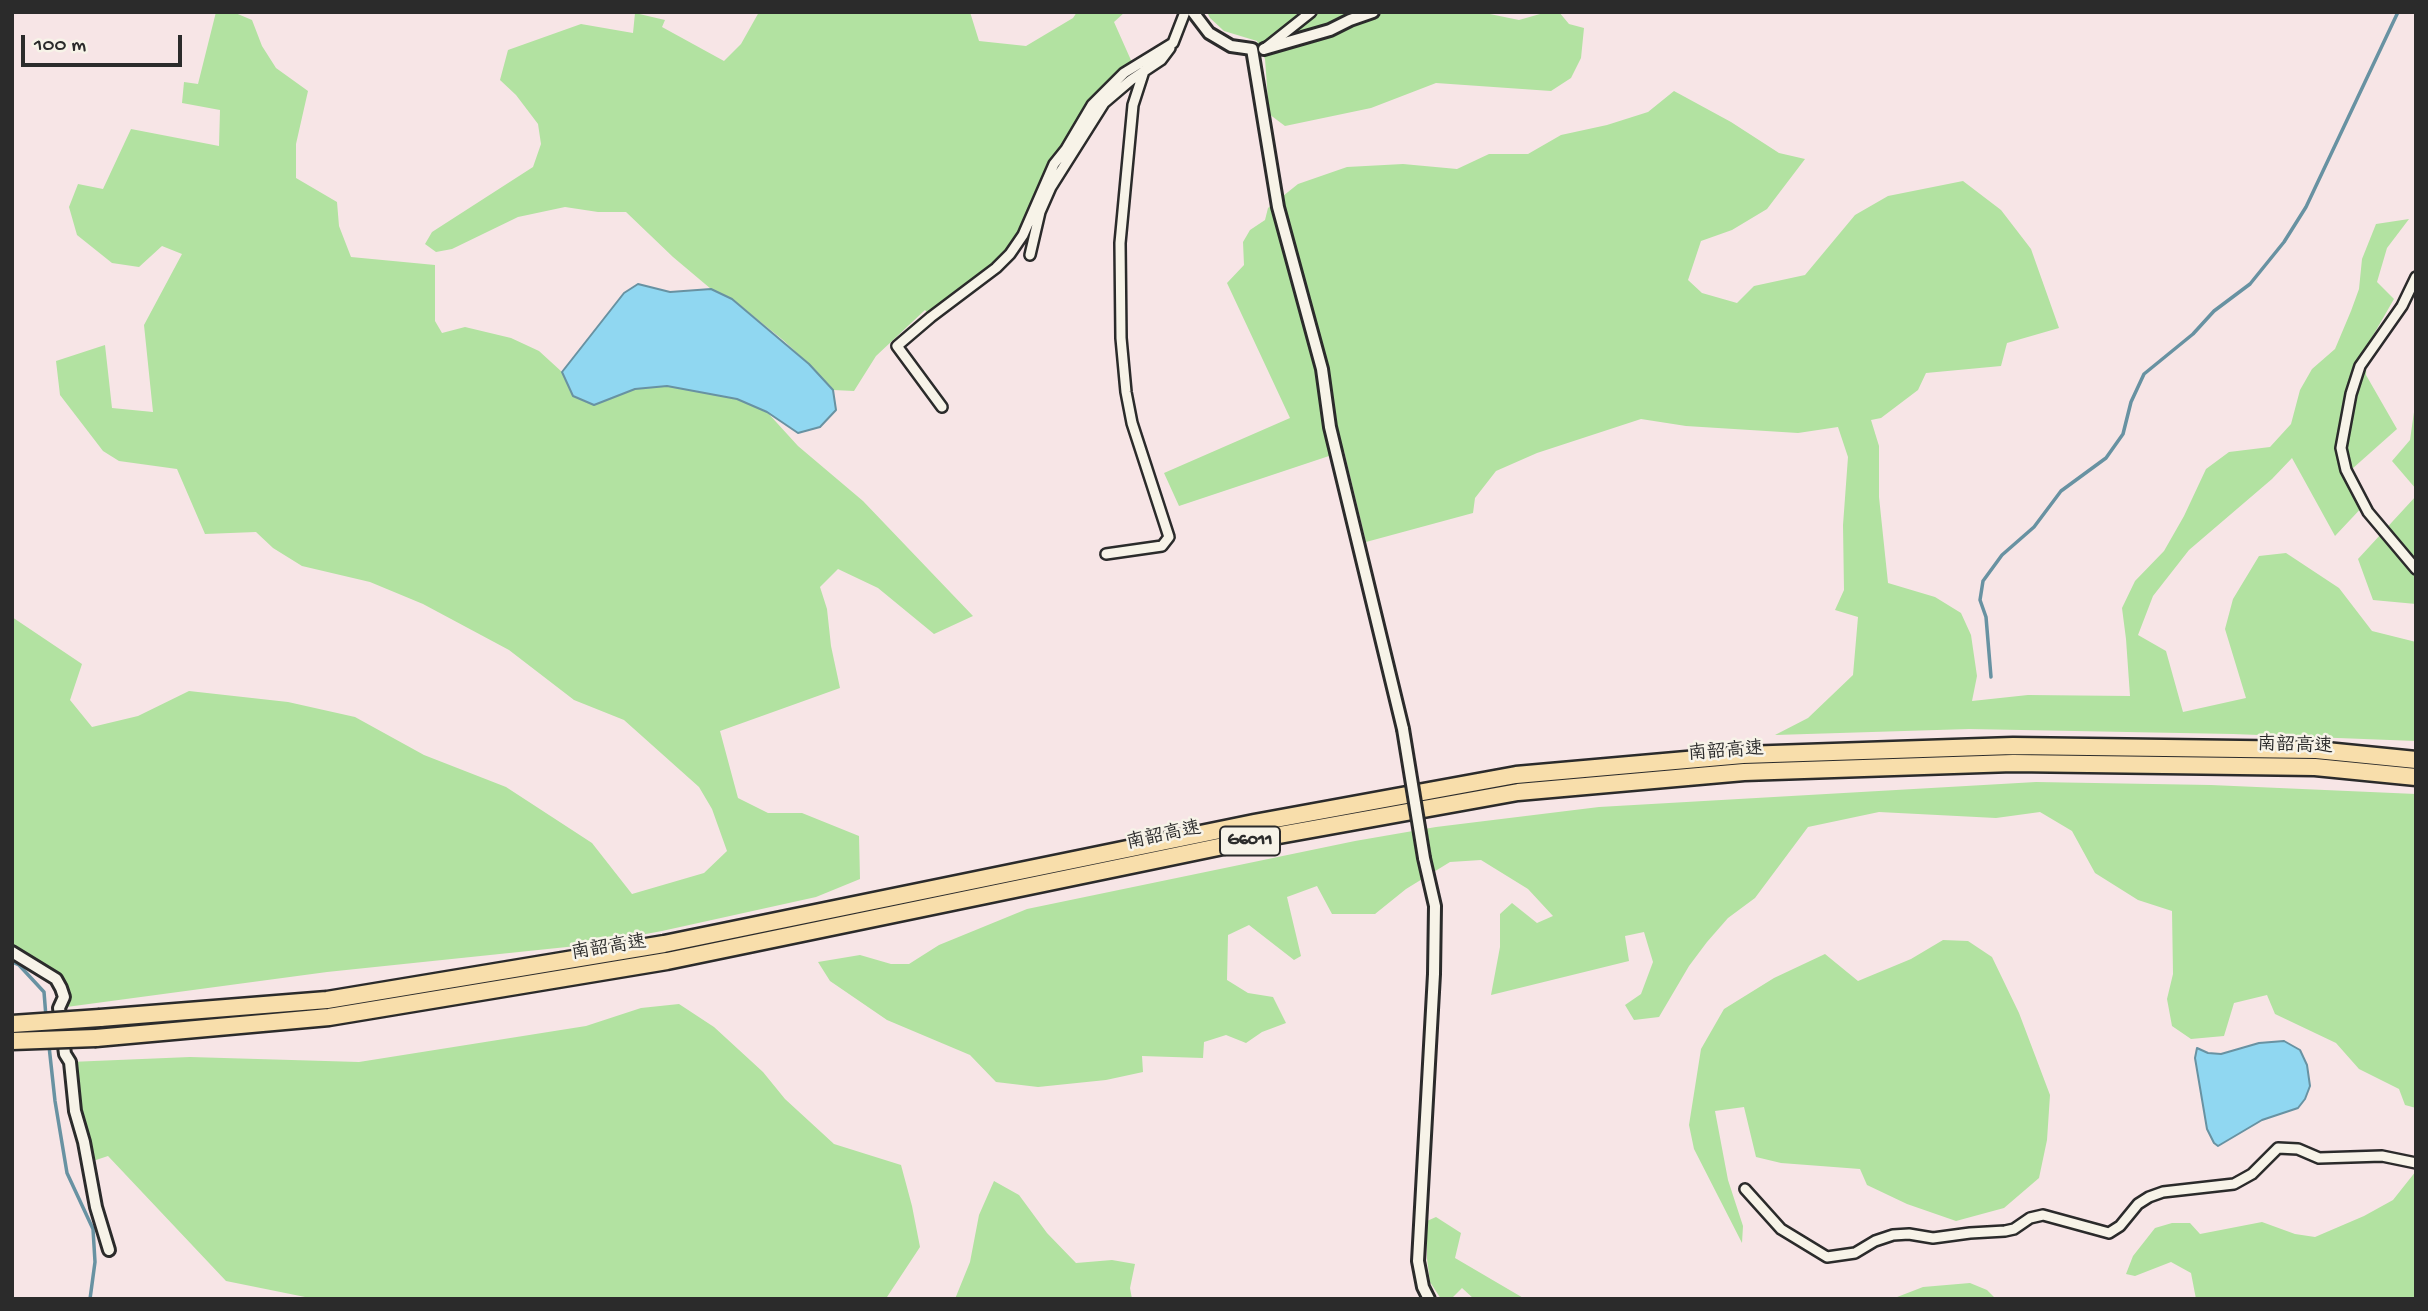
<!DOCTYPE html>
<meta charset="utf-8">
<style>
body{margin:0}
#map{position:relative;width:2428px;height:1311px;overflow:hidden;background:#f7e5e6;font-family:"Gochi Hand",sans-serif}
canvas{display:block}
.frame{position:absolute;inset:0;border:14px solid #2b2b2b;pointer-events:none}
.scale{position:absolute;left:21px;top:35px;width:161px;height:32px;box-sizing:border-box;border:4px solid #2b2b2b;border-top:0;padding-left:9px;font-size:21px;line-height:24px;white-space:nowrap;color:#2b2b2b;-webkit-text-stroke:5px #f7f3e8;paint-order:stroke}
</style>
<div id="map">
<canvas width="2428" height="1311"></canvas>
<div class="frame"></div>
<div class="scale">100 m</div>
</div>
<script>
const g = document.querySelector('canvas').getContext('2d');
g.lineJoin = 'round';
function fillPath(path, color) {
  g.fillStyle = color;
  g.fill(path, 'evenodd');
}
function poly(rows) {
  const path = new Path2D();
  for (const r of rows) {
    path.moveTo(r[0], r[1]);
    for (let i = 2; i < r.length; i += 2) path.lineTo(r[i], r[i + 1]);
  }
  return path;
}
function trace(path, color, width, dash) {
  g.strokeStyle = color;
  g.lineWidth = width;
  g.lineCap = dash ? 'butt' : 'round';
  g.setLineDash(dash || []);
  g.stroke(path);
}
function label(font, color, halo, rows, align = 'center') {
  g.font = font + ' "Gochi Hand","LXGW WenKai TC",sans-serif';
  g.lineWidth = 5;
  g.setLineDash([]);
  g.textBaseline = 'middle';
  g.strokeStyle = halo;
  g.fillStyle = color;
  for (const [text, x, y, turn = 0] of rows) {
    g.save();
    g.translate(x, y);
    g.rotate((+turn || 0) * Math.PI / 180);
    g.textAlign = isNaN(turn) ? turn : align;
    if (halo) g.strokeText(text, 0, 0);
    g.fillText(text, 0, 0);
    g.restore();
  }
}
const green = poly([
 [216,12,233,12,252,20,262,46,276,68,308,91,296,144,296,178,337,202,339,226,351,257,435,265,435,321,442,333,465,327,511,338,539,351,562,372,573,396,594,405,635,389,667,386,737,399,767,412,798,446,863,501,973,616,934,634,878,588,838,569,820,587,827,609,831,646,840,688,720,731,738,798,768,813,802,813,859,836,860,879,816,897,662,931,586,945,327,972,59,1008,61,987,12,952,12,617,82,664,70,700,92,727,138,716,189,691,288,702,355,717,424,755,506,787,592,843,632,894,704,873,727,851,712,809,699,787,624,720,574,700,509,650,423,604,370,582,302,566,273,548,256,532,205,534,177,469,119,461,103,451,60,395,56,361,105,345,112,408,153,412,144,325,182,254,162,246,139,267,112,263,77,235,69,207,78,184,103,189,131,129,219,146,220,110,182,103,184,82,198,84],
 [759,12,970,12,979,41,1026,46,1073,18,1077,12,1125,12,1114,22,1134,67,1106,88,1066,149,1010,254,931,317,925,310,876,356,854,391,833,390,809,364,783,340,732,299,711,289,673,257,626,212,598,212,565,207,518,217,452,249,436,252,425,244,432,232,533,167,541,144,538,124,516,95,500,80,508,50,581,24,633,33,635,13,665,20,662,27,724,61,741,44],
 [1207,12,1480,12,1519,20,1547,12,1559,12,1569,24,1584,28,1581,58,1571,78,1551,91,1436,83,1371,108,1285,126,1269,114,1265,59,1257,41,1224,31,1210,18],
 [1674,91,1731,122,1779,153,1805,159,1767,209,1732,230,1701,241,1688,280,1702,293,1737,303,1754,286,1805,275,1855,215,1888,196,1963,181,2001,210,2031,249,2059,328,2007,343,2001,366,1926,373,1918,390,1881,418,1871,420,1879,446,1879,497,1888,583,1935,597,1961,613,1971,635,1977,676,1972,701,2028,695,2130,696,2126,639,2122,608,2135,581,2164,551,2184,516,2206,469,2229,452,2270,447,2291,424,2300,390,2312,369,2335,349,2351,311,2359,289,2362,259,2376,224,2409,219,2387,248,2377,282,2394,299,2367,346,2366,375,2397,429,2352,469,2366,503,2335,536,2292,458,2272,479,2189,550,2153,596,2138,635,2166,651,2183,712,2246,698,2225,629,2233,599,2259,556,2286,553,2339,588,2372,631,2416,642,2416,741,2233,734,1969,729,1775,735,1808,718,1853,675,1858,617,1835,610,1844,590,1843,525,1848,457,1838,427,1798,433,1686,426,1641,419,1537,453,1496,471,1475,498,1473,513,1366,542,1344,451,1179,506,1164,473,1290,418,1227,283,1244,265,1243,242,1250,230,1265,220,1268,208,1298,184,1347,167,1403,164,1457,169,1489,154,1528,154,1561,135,1607,125,1648,112],
 [2416,398,2416,489,2392,461,2410,440],
 [2416,496,2416,604,2373,600,2358,559],
 [2036,782,2211,785,2416,794,2416,1108,2405,1105,2399,1089,2359,1069,2336,1043,2275,1014,2267,995,2234,1003,2224,1036,2191,1039,2172,1026,2167,999,2173,974,2172,911,2138,900,2095,873,2072,831,2040,812,1996,818,1879,812,1808,827,1755,898,1728,918,1707,942,1689,966,1659,1017,1634,1020,1625,1005,1641,994,1653,962,1644,932,1625,936,1629,961,1491,995,1500,947,1500,914,1512,903,1537,923,1553,916,1528,889,1481,860,1450,862,1406,889,1375,914,1332,914,1317,886,1287,897,1301,956,1294,960,1249,925,1228,935,1227,980,1248,993,1273,997,1286,1023,1262,1032,1246,1043,1226,1035,1204,1042,1203,1058,1142,1056,1143,1072,1106,1080,1038,1087,996,1082,970,1055,887,1020,830,981,818,962,860,955,891,964,909,964,939,945,1027,909,1355,841,1436,827,1599,807],
 [1943,940,1968,941,1992,957,2019,1013,2050,1095,2047,1140,2039,1178,2004,1208,1956,1221,1907,1204,1867,1185,1860,1169,1781,1163,1756,1157,1744,1107,1715,1111,1728,1180,1743,1226,1742,1243,1694,1149,1689,1125,1701,1049,1724,1009,1774,978,1825,954,1858,981,1911,959],
 [679,1004,714,1027,763,1072,785,1099,834,1144,901,1165,912,1206,920,1247,887,1297,315,1299,226,1281,108,1156,87,1163,70,1062,190,1057,359,1062,586,1026,641,1008],
 [2416,1171,2416,1299,2196,1299,2191,1273,2171,1262,2135,1276,2126,1274,2133,1256,2155,1228,2172,1223,2190,1223,2200,1234,2262,1222,2295,1234,2315,1237,2364,1216,2393,1200],
 [994,1181,1019,1195,1047,1233,1076,1263,1112,1260,1135,1264,1130,1288,1132,1299,955,1299,970,1262,979,1215],
 [1436,1217,1461,1233,1455,1258,1525,1299,1474,1299,1462,1288,1451,1299,1441,1299,1430,1282,1427,1259,1427,1221],
 [1970,1283,1987,1290,1996,1299,1892,1299,1923,1287]
]);
const water = poly([
 [638,284,670,292,711,289,732,299,809,364,833,390,836,410,820,427,798,433,767,412,737,399,667,386,635,389,594,405,573,396,562,372,624,293,638,284],
 [2284,1041,2300,1050,2307,1065,2310,1086,2305,1099,2298,1108,2262,1120,2218,1146,2214,1143,2207,1129,2195,1058,2197,1048,2208,1053,2221,1054,2259,1043,2284,1041]
]);
const stream = poly([
 [1991,677,1986,617,1980,600,1983,581,2002,555,2034,527,2061,491,2106,458,2123,434,2131,402,2144,374,2193,334,2214,311,2250,284,2284,242,2306,207,2398,12],
 [12,962,19,965,44,992,46,1017],
 [49,1046,55,1101,67,1173,93,1229,95,1262,90,1299]
]);
const minor = poly([
 [1267,47,1311,12],
 [1030,255,1040,212,1051,187,1104,103,1131,80,1161,60,1170,48],
 [2416,277,2402,306,2360,366,2351,394,2341,448,2346,470,2368,512,2416,569],
 [942,407,897,346,931,317,996,268,1010,254,1023,235,1054,164,1066,149,1092,105,1124,73,1173,43,1185,12],
 [1106,554,1162,546,1169,537,1132,423,1126,392,1121,338,1120,243,1133,105,1144,71],
 [1745,1189,1781,1229,1827,1257,1855,1253,1875,1241,1893,1235,1909,1234,1933,1238,1970,1233,2005,1231,2014,1229,2030,1218,2043,1215,2109,1233,2120,1226,2138,1204,2149,1197,2163,1192,2234,1184,2252,1174,2278,1148,2298,1149,2319,1158,2382,1156,2416,1163]
]);
const tertiary = poly([
 [1193,12,1209,33,1231,46,1252,49,1278,207,1322,369,1330,427,1403,729],
 [1264,49,1330,30,1350,20,1373,12],
 [1424,858,1435,906,1434,974,1418,1261,1423,1287,1429,1299],
 [12,952,56,979,61,988,64,997,59,1008,65,1054,70,1062,75,1111,84,1142,96,1207,109,1250]
]);
const motorway = poly([
 [100,1018,327,1000,664,944,1254,823,1516,775,1743,755,2013,746,2316,750,2416,760],
 [96,1038,329,1017,667,961,1257,839,1518,792,1744,772,2013,763,2315,767,2416,777]
]);
const tertiaryBridge = poly([
 [1403,729,1424,858]
]);
const motorwayBridge = poly([
 [12,1024,100,1018],
 [12,1041,96,1038]
]);
const shields = [
 [1250,841,60]
];
const shieldNames = [
 ["G6011",1250,841]
];
const streetNames = [
 ["南韶高速",2295,747,2],
 ["南韶高速",1726,753,-4],
 ["南韶高速",1164,837,-12],
 ["南韶高速",609,949,-9]
];
fillPath(green, '#b2e2a1');
fillPath(water, '#90d7f1');
trace(water, '#6892a2', 2);
trace(stream, '#6892a2', 3.5);
trace(minor, '#2b2b2b', 14);
trace(tertiary, '#2b2b2b', 16);
trace(motorway, '#2b2b2b', 21);
trace(minor, '#f7f3e8', 9);
trace(tertiary, '#f7f3e8', 10);
trace(motorway, '#f8deab', 16);
trace(tertiaryBridge, '#2b2b2b', 16, []);
trace(motorwayBridge, '#2b2b2b', 21, []);
trace(tertiaryBridge, '#f7f3e8', 10);
trace(motorwayBridge, '#f8deab', 16);
for (const [x, y, w] of shields) {
  const box = new Path2D();
  box.roundRect(x - w / 2, y - 14.5, w, 29, 5);
  g.fillStyle = '#f7f3e8';
  g.fill(box);
  trace(box, '#2b2b2b', 2);
}
label('bold 18px', '#2b2b2b', null, shieldNames);
label('19px', '#2b2b2b', '#f7f3e8', streetNames);
</script>
